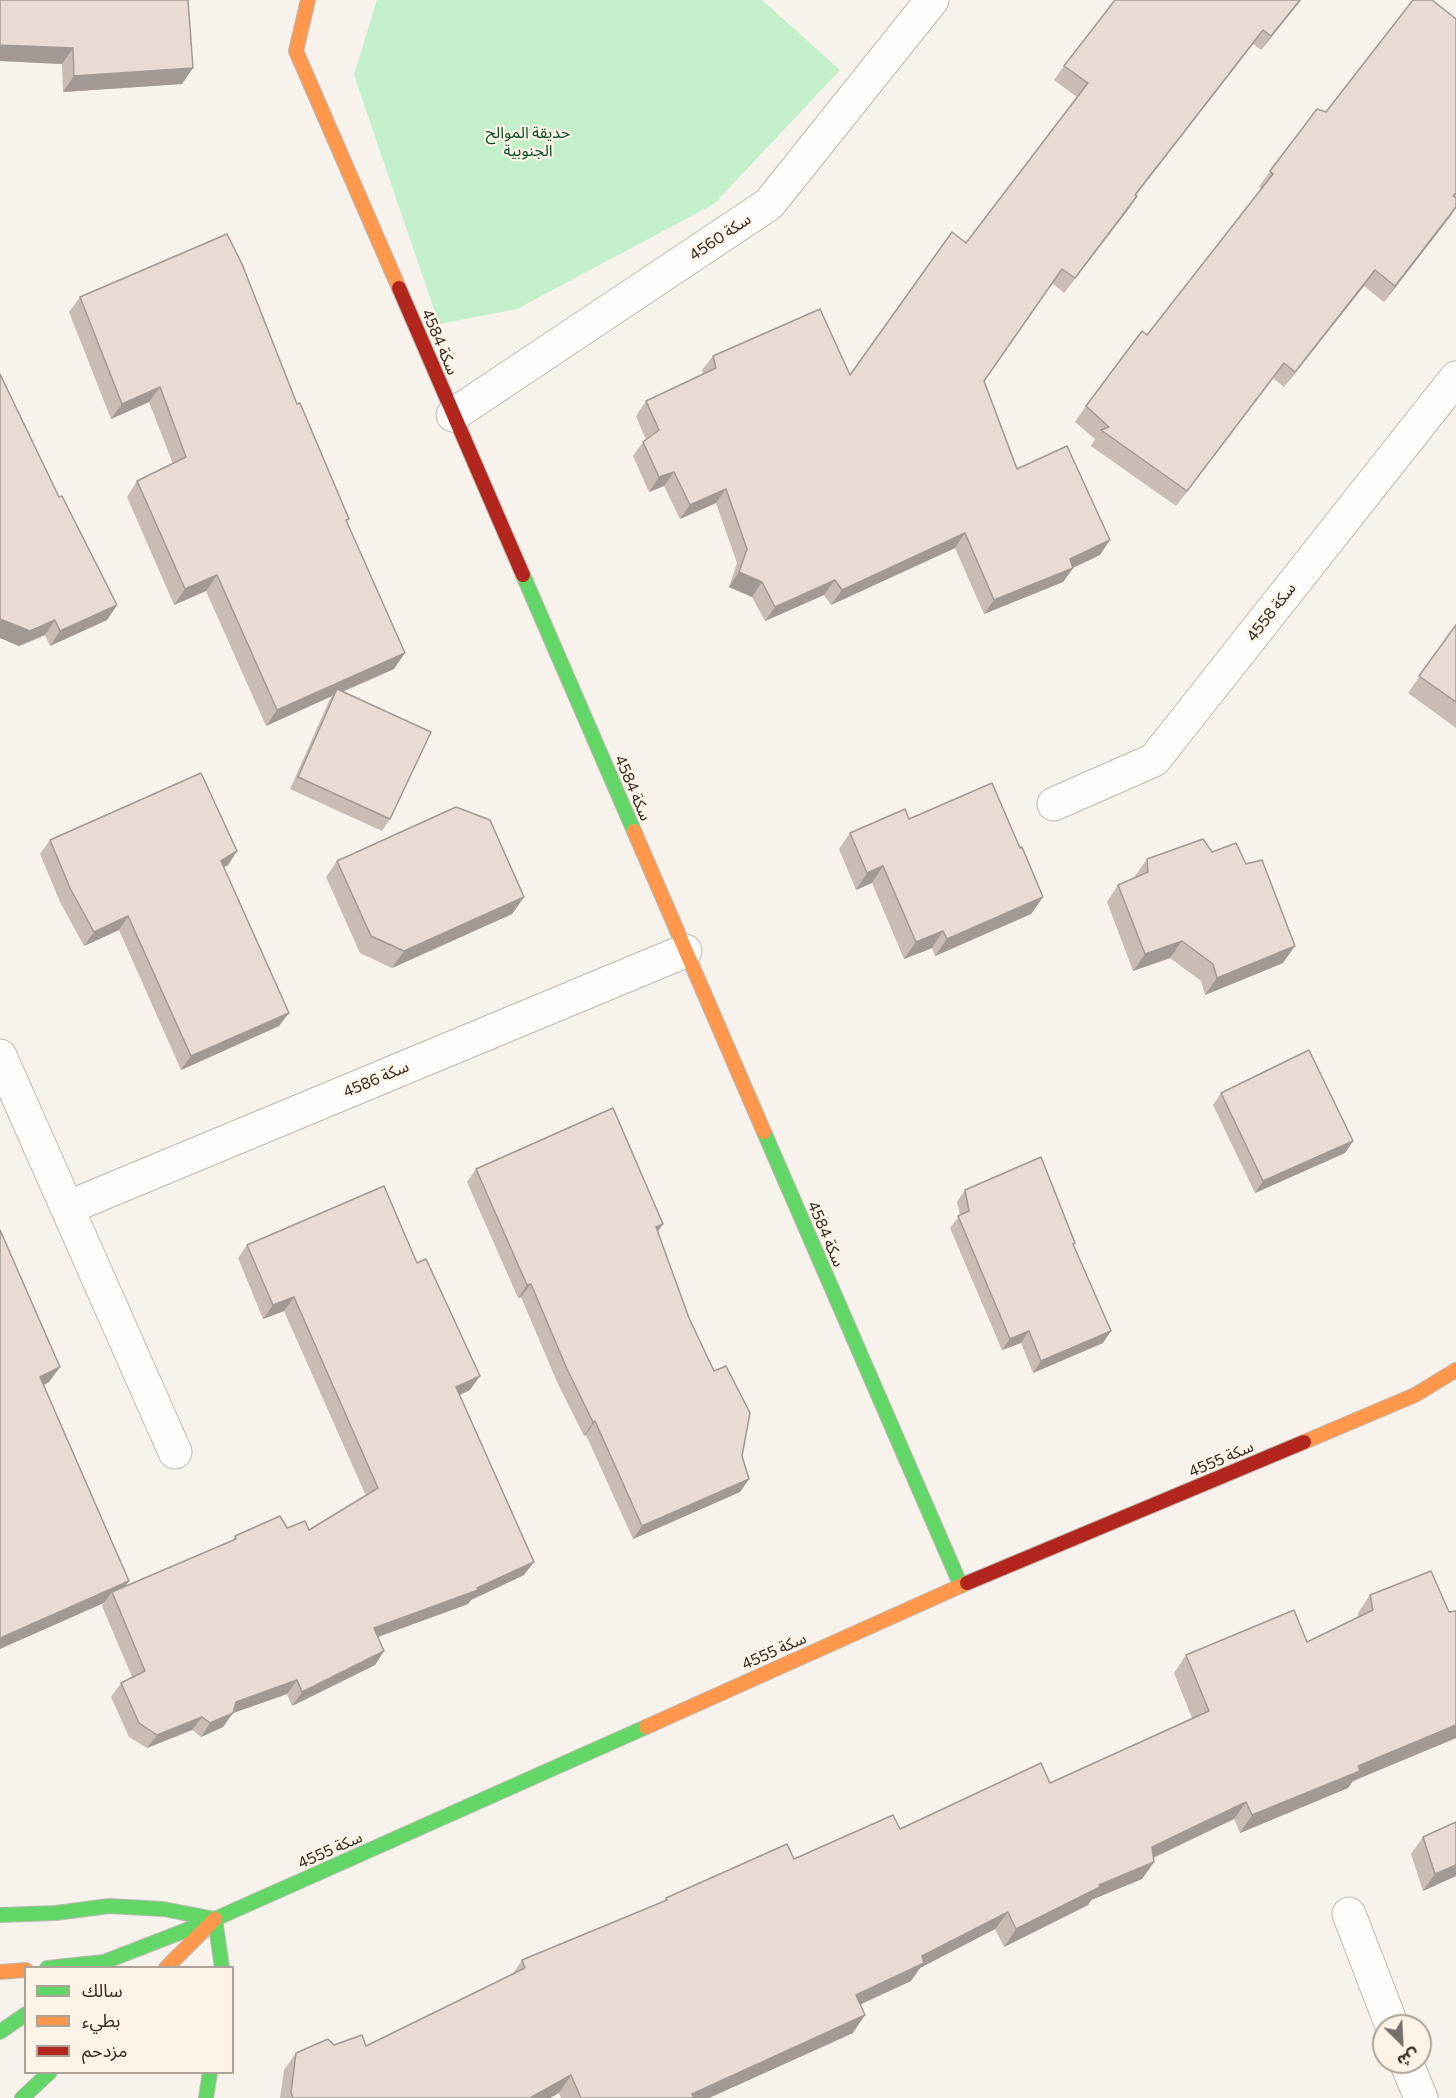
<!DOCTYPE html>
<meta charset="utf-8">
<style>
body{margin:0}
#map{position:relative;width:1456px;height:2098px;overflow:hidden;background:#f8f2ec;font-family:Commissioner,"Noto Sans Arabic",sans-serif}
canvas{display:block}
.legend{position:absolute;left:24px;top:1966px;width:210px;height:108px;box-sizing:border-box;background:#fef3e6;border:2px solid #aca398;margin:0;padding:8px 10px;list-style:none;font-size:18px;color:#312a22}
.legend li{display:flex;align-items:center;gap:12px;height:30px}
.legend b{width:30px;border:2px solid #aca398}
.north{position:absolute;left:1372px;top:2014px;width:60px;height:60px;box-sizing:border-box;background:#fef3e6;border:2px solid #aca398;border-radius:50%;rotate:156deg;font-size:16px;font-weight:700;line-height:24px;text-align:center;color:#312a22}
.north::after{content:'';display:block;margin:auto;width:21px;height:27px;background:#777069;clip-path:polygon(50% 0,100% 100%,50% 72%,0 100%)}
</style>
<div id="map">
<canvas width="1456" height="2098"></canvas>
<ul class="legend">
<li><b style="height:8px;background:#63d668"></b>سالك</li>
<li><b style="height:8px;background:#ff974d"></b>بطيء</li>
<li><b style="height:8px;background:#b3261e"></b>مزدحم</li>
</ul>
<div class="north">ش</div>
</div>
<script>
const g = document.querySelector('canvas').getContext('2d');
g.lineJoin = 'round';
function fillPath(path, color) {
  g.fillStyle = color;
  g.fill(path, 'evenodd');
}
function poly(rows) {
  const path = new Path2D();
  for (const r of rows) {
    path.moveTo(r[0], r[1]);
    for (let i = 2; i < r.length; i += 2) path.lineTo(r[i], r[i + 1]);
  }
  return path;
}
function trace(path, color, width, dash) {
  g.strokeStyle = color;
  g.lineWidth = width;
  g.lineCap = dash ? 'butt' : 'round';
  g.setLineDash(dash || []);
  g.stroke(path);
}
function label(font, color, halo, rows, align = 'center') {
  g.font = font + ' Commissioner,"Noto Sans Arabic",sans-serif';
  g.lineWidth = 4.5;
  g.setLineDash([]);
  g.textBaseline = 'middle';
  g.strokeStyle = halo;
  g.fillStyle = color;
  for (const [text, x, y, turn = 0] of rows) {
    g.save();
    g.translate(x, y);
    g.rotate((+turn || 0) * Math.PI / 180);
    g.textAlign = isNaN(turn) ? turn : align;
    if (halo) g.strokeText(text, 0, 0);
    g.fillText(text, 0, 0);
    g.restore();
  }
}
const green = poly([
 [377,0,762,0,840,70,714,204,517,309,439,324,354,75]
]);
const street = poly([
 [453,415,769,204,932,0],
 [1054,804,1154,760,1456,378],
 [0,1056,175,1452],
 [67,1208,685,951],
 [1349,1914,1392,2026],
 [1406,2062,1421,2098]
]);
const fast = poly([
 [523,575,634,831],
 [764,1132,961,1586],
 [0,1915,56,1913,109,1906,163,1909,215,1919],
 [215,1919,222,1968],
 [47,1968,104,1962],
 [96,1968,104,1962,215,1919,646,1727],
 [0,2032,26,2014],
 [22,2098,50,2072],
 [206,2098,210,2072]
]);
const slow = poly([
 [308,0,296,51,399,288],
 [634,831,764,1132],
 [1304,1442,1415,1395,1456,1370],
 [646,1727,967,1583],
 [166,1968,215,1919],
 [0,1972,26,1970]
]);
const jam = poly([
 [399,288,523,575],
 [967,1583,1304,1442]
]);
const wall = poly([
 [0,0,182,84,63,92,62,64,0,61],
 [1301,0,1261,50,1253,44,1136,195,1137,196,1127,211,1064,293,1052,283,984,381,1017,469,1100,555,1073,568,1063,582,984,614,955,548,831,605,824,595,765,621,752,597,729,587,737,563,716,503,680,519,664,486,649,492,633,456,643,442,646,440,636,416,646,401,703,374,702,370,713,356,850,375,966,243,1077,97,1054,80,1064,66],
 [1456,19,1456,196,1455,197,1456,208,1384,302,1364,286,1284,387,1273,378,1176,506,1091,446,1095,439,1075,422,1086,406,1147,335,1262,189,1259,187,1270,171,1326,112],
 [80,297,297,404,347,522,394,669,343,692,390,819,382,831,290,789,329,701,332,696,266,726,206,591,174,605,127,497,137,481,173,464,149,402,111,419,69,312],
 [0,374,59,497,117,605,107,620,50,646,45,635,19,646,0,638],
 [1456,625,1456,728,1408,693],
 [909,819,1020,848,1043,897,1031,914,935,956,932,948,904,959,872,883,856,890,839,849,850,833],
 [50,840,237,851,228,865,224,867,279,1026,181,1070,119,930,84,946,60,902,40,854],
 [1212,852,1283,963,1205,995,1201,981,1170,958,1133,971,1107,902,1118,885,1135,878,1135,876,1147,859],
 [337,861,524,897,512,914,392,968,360,953,326,877],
 [1221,1093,1353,1141,1345,1153,1255,1193,1213,1105],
 [476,1169,663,1224,657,1232,742,1456,749,1479,740,1492,633,1539,586,1435,584,1436,557,1382,521,1297,518,1298,467,1182],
 [965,1190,1075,1243,1074,1245,1103,1343,1033,1373,1021,1343,1002,1350,950,1228,960,1215,957,1202],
 [0,1230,60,1367,49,1382,43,1385,125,1586,232,1541,235,1536,287,1528,309,1530,366,1496,284,1311,263,1319,238,1258,247,1245,470,1390,460,1395,524,1575,471,1600,468,1604,378,1637,384,1651,375,1665,292,1706,287,1694,233,1713,223,1727,201,1737,192,1730,147,1748,129,1737,111,1697,121,1683,132,1677,102,1606,104,1603],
 [1370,1595,1449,1612,1456,1611,1456,1738,1353,1781,1348,1788,1240,1833,1234,1819,1154,1858,1154,1862,1142,1879,1091,1900,1088,1905,1004,1947,995,1929,920,1968,911,1981,860,2005,853,2033,709,2098,561,2098,559,2093,550,2098,280,2098,284,2070,296,2053,334,2045,366,2046,512,1975,522,1960,663,1902,666,1898,794,1859,900,1829,1050,1783,1192,1718,1174,1673,1186,1655,1307,1642,1358,1617,1358,1613],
 [1456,1822,1456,1876,1423,1891,1411,1854,1423,1837]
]);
const shadedWall = poly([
 [1300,0,1301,0,1261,50,1271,36],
 [1263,30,1253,44,1125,209,1135,195],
 [0,45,73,48,62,64,0,61],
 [193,68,182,84,63,92,74,76],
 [1137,196,1127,211,1064,293,1075,278],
 [1456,208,1450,217,1384,302,1395,286],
 [1375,270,1364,286,1284,387,1295,372],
 [1284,363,1273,378,1176,506,1187,491],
 [160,387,149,402,111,419,122,404],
 [674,472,664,486,649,492,659,477],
 [726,489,716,503,680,519,690,505],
 [965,533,955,548,831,605,842,590],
 [1110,540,1100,555,1068,570,1073,568,1063,582,984,614,994,600,1070,559],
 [739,572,762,582,752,597,729,587],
 [217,575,206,591,174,605,185,589],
 [835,580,824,595,765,621,775,607],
 [117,605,107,620,50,646,60,631],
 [0,619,55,620,45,635,19,646,0,638],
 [405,653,394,669,334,695,337,689,332,696,266,726,277,710],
 [237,851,228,865,211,874,221,861],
 [883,866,872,883,856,890,867,873],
 [524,897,512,914,392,968,404,951],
 [1043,897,1031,914,935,956,947,939],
 [128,916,119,930,84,946,94,932],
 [943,931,932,948,904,959,916,942],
 [1182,941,1170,958,1133,971,1145,954],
 [1295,946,1283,963,1205,995,1217,978],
 [289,1013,279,1026,181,1070,191,1056],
 [1353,1141,1345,1153,1255,1193,1263,1181],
 [663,1224,654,1237,656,1227],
 [531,1284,521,1297,518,1298,527,1285],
 [294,1297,284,1311,263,1319,273,1305],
 [1029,1331,1021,1343,1002,1350,1010,1339],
 [1111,1331,1103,1343,1033,1373,1041,1361],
 [60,1367,49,1382,29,1393,40,1377],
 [480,1376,470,1390,446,1401,456,1387],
 [595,1421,586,1435,584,1436,593,1422],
 [749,1479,740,1492,633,1539,642,1526],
 [534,1562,524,1575,471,1600,468,1604,364,1642,374,1628,477,1588],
 [129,1581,118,1597,112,1592,104,1603,0,1649,0,1638],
 [384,1651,375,1665,292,1706,302,1692],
 [297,1680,287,1694,233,1713,223,1727,201,1737,210,1723,236,1702],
 [202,1717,192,1730,147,1748,157,1735],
 [1456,1725,1456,1738,1353,1781,1348,1788,1240,1833,1252,1815,1358,1766],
 [1246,1802,1234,1819,1139,1864,1152,1847],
 [1154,1862,1142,1879,1091,1900,1088,1905,1004,1947,1016,1929,1099,1885],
 [1456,1865,1456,1876,1423,1891,1435,1874],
 [1008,1912,995,1929,920,1968,911,1981,843,2012,856,1995,922,1956],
 [865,2015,853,2033,709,2098,689,2098,692,2094],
 [571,2075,559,2093,550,2098,530,2098]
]);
const building = poly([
 [0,0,188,0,193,68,74,76,73,48,0,45,0,0],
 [1115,0,1300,0,1271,36,1263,30,1135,195,1137,196,1075,278,1062,269,984,381,1017,469,1067,446,1110,540,1070,559,1073,568,994,600,965,533,842,590,835,580,775,607,762,582,739,572,747,549,726,489,690,505,674,472,659,477,643,442,659,430,646,401,716,368,713,356,820,309,850,375,952,232,966,243,1088,83,1064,66,1115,0],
 [1413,0,1432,0,1456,19,1456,193,1453,196,1456,198,1456,207,1395,286,1375,270,1295,372,1284,363,1187,491,1101,430,1109,427,1086,406,1142,331,1147,335,1273,174,1270,171,1317,109,1326,112,1413,0],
 [227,234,242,264,297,404,300,403,349,519,346,520,405,653,277,710,217,575,185,589,137,481,186,457,160,387,122,404,80,297,227,234],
 [0,374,59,497,62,496,117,605,60,631,55,620,30,631,0,619,0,374],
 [1456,625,1456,702,1419,676,1456,625],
 [337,689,431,732,390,819,298,777,337,689],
 [201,773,237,851,221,861,289,1013,191,1056,128,916,94,932,70,888,50,840,201,773],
 [992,783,1020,848,1022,847,1043,897,947,939,943,931,916,942,883,866,867,873,850,833,905,809,909,819,992,783],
 [456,807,490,820,524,897,404,951,371,936,337,861,456,807],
 [1203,839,1212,852,1236,843,1246,864,1262,860,1295,946,1217,978,1213,964,1182,941,1145,954,1118,885,1148,872,1147,859,1203,839],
 [1309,1050,1353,1141,1263,1181,1221,1093,1309,1050],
 [613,1108,663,1224,656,1227,689,1318,714,1371,726,1366,750,1413,742,1456,749,1479,642,1526,595,1421,593,1422,567,1369,531,1284,527,1285,476,1169,613,1108],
 [1041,1157,1075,1243,1073,1244,1111,1331,1041,1361,1029,1331,1010,1339,958,1216,969,1211,965,1190,1041,1157],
 [384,1186,417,1263,426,1259,480,1376,456,1387,534,1562,477,1588,478,1590,374,1628,384,1651,302,1692,297,1680,236,1702,233,1713,210,1723,202,1717,157,1735,139,1723,121,1683,145,1671,112,1592,236,1539,235,1536,280,1516,287,1528,305,1521,309,1530,378,1488,294,1297,273,1305,247,1245,384,1186],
 [0,1230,60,1367,40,1377,129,1581,0,1638,0,1230],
 [1431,1571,1449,1612,1456,1611,1456,1725,1358,1766,1360,1771,1252,1815,1246,1802,1152,1847,1154,1862,1099,1885,1100,1887,1016,1929,1008,1912,922,1956,924,1963,856,1995,865,2015,692,2094,694,2098,581,2098,571,2075,530,2098,293,2098,291,2093,296,2053,328,2039,334,2045,362,2035,366,2046,525,1968,522,1960,667,1900,666,1898,787,1844,794,1859,893,1815,900,1829,1041,1763,1050,1783,1209,1711,1186,1655,1294,1610,1307,1642,1373,1610,1370,1595,1431,1571],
 [1456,1822,1456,1865,1435,1874,1423,1837,1456,1822]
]);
const parkNames = [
 ["حديقة الموالح",528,133],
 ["الجنوبية",528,151]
];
const streetNames = [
 ["سكة 4560",720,237,-34],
 ["سكة 4584",440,342,67],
 ["سكة 4558",1271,612,-52],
 ["سكة 4584",633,788,67],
 ["سكة 4586",376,1079,-23],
 ["سكة 4584",826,1234,67],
 ["سكة 4555",1221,1459,-23],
 ["سكة 4555",774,1651,-24],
 ["سكة 4555",330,1850,-24]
];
fillPath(green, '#c3efcb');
trace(street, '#bdb8b1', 35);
trace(fast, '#bdb8b1', 16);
trace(slow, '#bdb8b1', 16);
trace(jam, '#bdb8b1', 16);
trace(street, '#fefdfc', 33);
trace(fast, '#63d668', 14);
trace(slow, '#ff974d', 14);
trace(jam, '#b3261e', 14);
fillPath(wall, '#c8bcb5');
fillPath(shadedWall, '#a29994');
fillPath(building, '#e8dbd3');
trace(building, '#a29994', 1.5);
label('16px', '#074c26', '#fef3e6', parkNames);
label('16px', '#312a22', '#fef3e6', streetNames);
</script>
